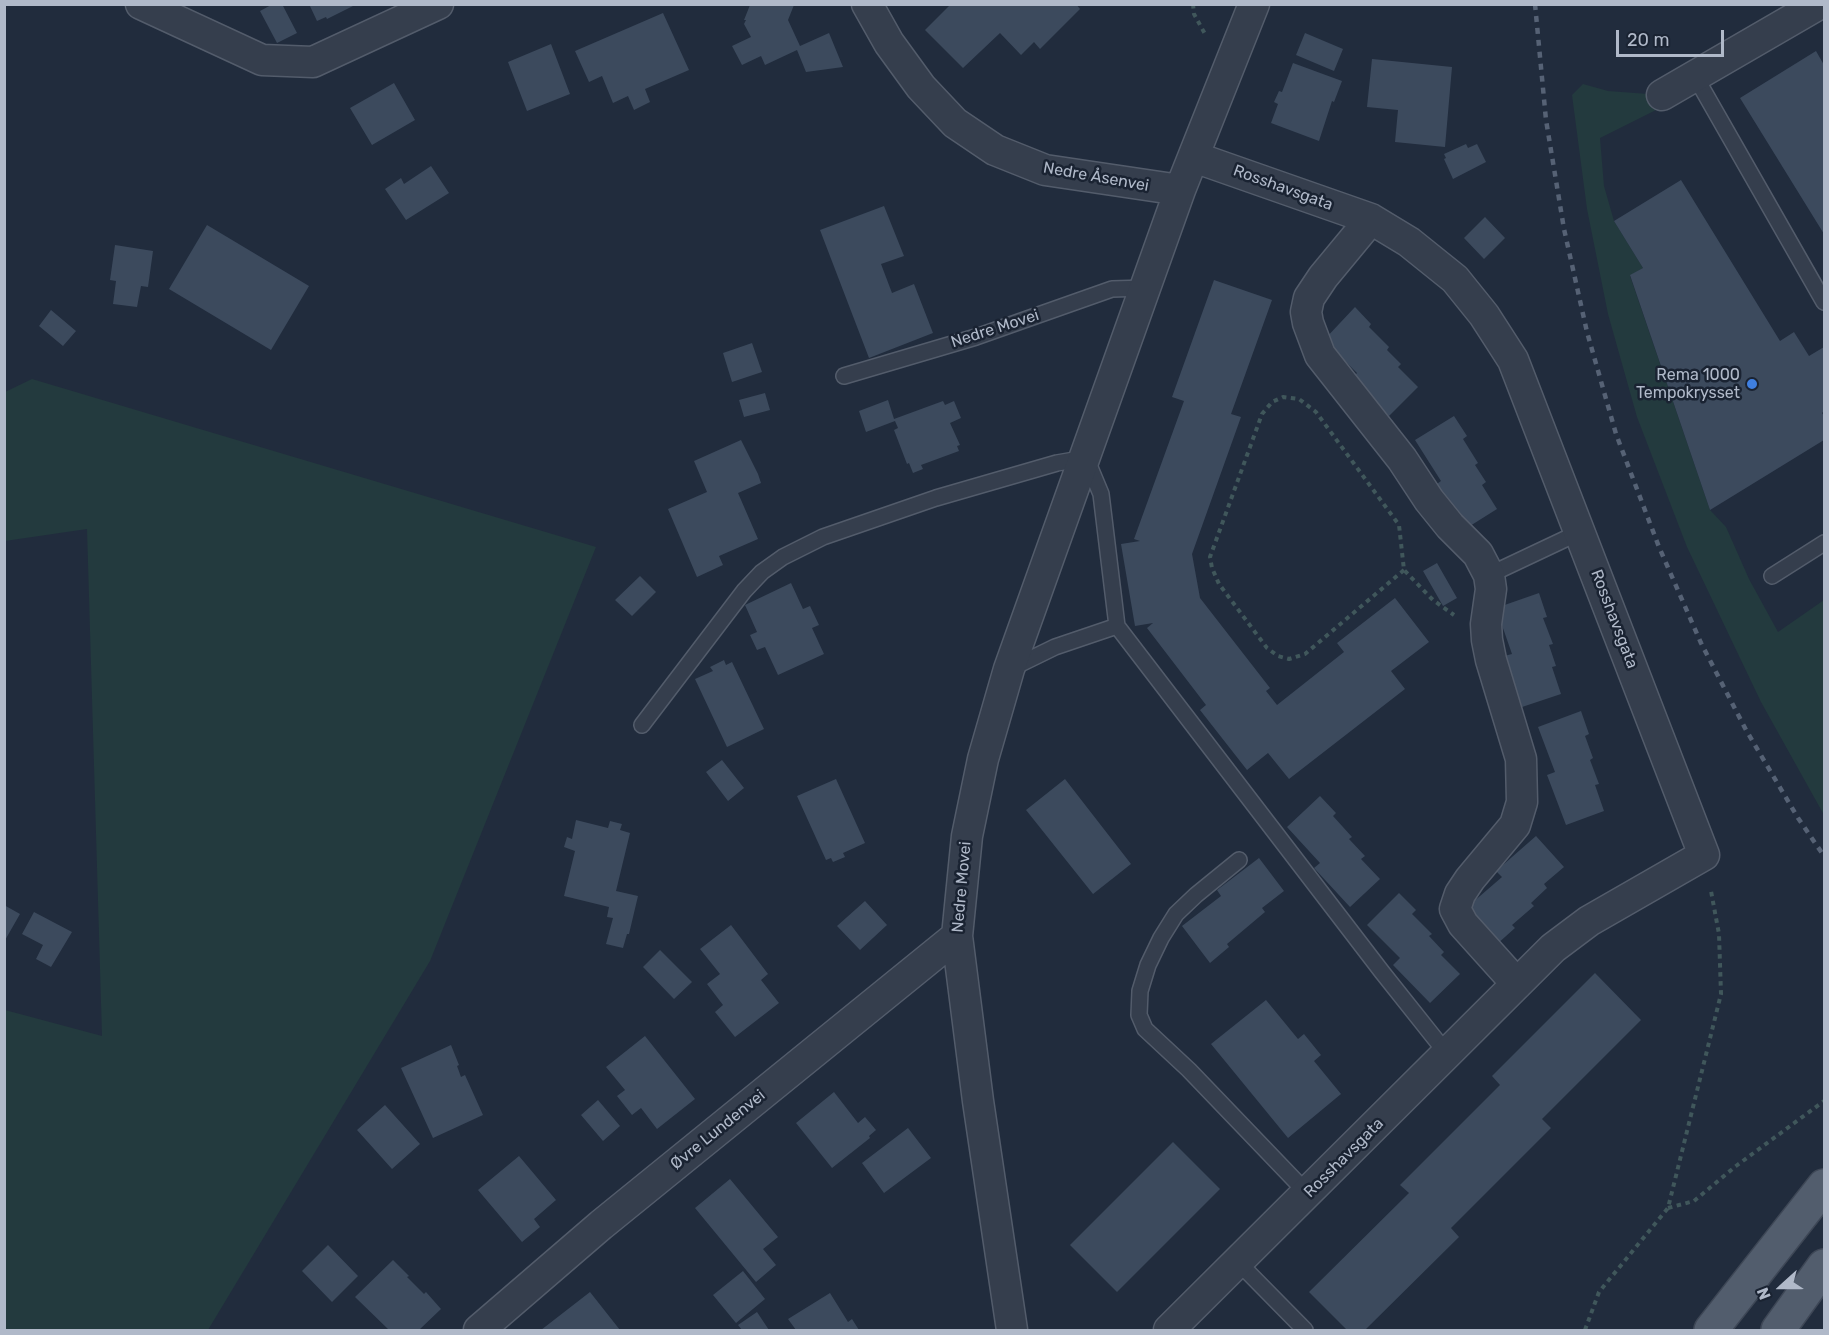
<!DOCTYPE html>
<meta charset="utf-8">
<style>
body{margin:0}
#map{position:relative;width:1829px;height:1335px;overflow:hidden;background:#212c3d;font-family:Rubik,sans-serif}
canvas{display:block}
.frame{position:absolute;inset:0;border:6px solid #b0b9c9;pointer-events:none}
.north{position:absolute;left:1751px;top:1257px;width:60px;height:60px;-webkit-text-stroke:4px #1a2332;paint-order:stroke;rotate:249deg;font-size:16px;font-weight:700;line-height:24px;text-align:center;color:#b0b9c9}
.north::after{content:'';display:block;margin:auto;width:21px;height:27px;background:#b0b9c9;clip-path:polygon(50% 0,100% 100%,50% 72%,0 100%)}
.scale{position:absolute;left:1616px;top:30px;width:108px;height:27px;box-sizing:border-box;border:3px solid #b0b9c9;border-top:0;padding-left:8px;font-size:18px;line-height:21px;white-space:nowrap;color:#b0b9c9;-webkit-text-stroke:4px #1a2332;paint-order:stroke}
</style>
<div id="map">
<canvas width="1829" height="1335"></canvas>
<div class="frame"></div>
<div class="north">N</div>
<div class="scale">20 m</div>
</div>
<script>
const g = document.querySelector('canvas').getContext('2d');
g.lineJoin = 'round';
function fillPath(path, color) {
  g.fillStyle = color;
  g.fill(path, 'evenodd');
}
function poly(rows) {
  const path = new Path2D();
  for (const r of rows) {
    path.moveTo(r[0], r[1]);
    for (let i = 2; i < r.length; i += 2) path.lineTo(r[i], r[i + 1]);
  }
  return path;
}
function trace(path, color, width, dash) {
  g.strokeStyle = color;
  g.lineWidth = width;
  g.lineCap = dash ? 'butt' : 'round';
  g.setLineDash(dash || []);
  g.stroke(path);
}
function label(font, color, halo, rows, align = 'center') {
  g.font = font + ' Rubik,sans-serif';
  g.lineWidth = 5;
  g.setLineDash([]);
  g.textBaseline = 'middle';
  g.strokeStyle = halo;
  g.fillStyle = color;
  for (const [text, x, y, turn = 0] of rows) {
    g.save();
    g.translate(x, y);
    g.rotate((+turn || 0) * Math.PI / 180);
    g.textAlign = isNaN(turn) ? turn : align;
    if (halo) g.strokeText(text, 0, 0);
    g.fillText(text, 0, 0);
    g.restore();
  }
}
const green = poly([
 [1583,84,1608,91,1662,95,1664,106,1600,138,1604,186,1614,221,1643,268,1630,276,1710,510,1726,527,1749,579,1778,632,1824,600,1824,815,1761,702,1687,547,1637,417,1608,314,1587,209,1572,95],
 [32,379,596,547,430,961,208,1330,5,1330,5,1010,102,1036,87,529,5,541,5,392]
]);
const building = poly([
 [273,4,282,4,297,33,277,43,260,11],
 [309,4,357,4,327,19,326,17,317,21],
 [951,4,1076,4,1080,9,1040,49,1034,42,1021,55,1000,33,963,68,925,30],
 [750,5,794,5,788,20,800,46,829,33,843,67,806,72,797,50,765,65,761,56,742,65,732,46,751,37,744,24,746,20,744,20],
 [663,13,689,70,645,89,650,102,634,110,628,96,613,103,602,76,589,82,575,51],
 [1305,33,1343,49,1334,71,1296,55],
 [551,44,570,94,527,111,508,62],
 [1816,51,1824,65,1824,234,1740,98],
 [1372,59,1452,67,1445,147,1395,142,1398,110,1367,107],
 [1293,63,1342,81,1334,102,1332,101,1319,141,1271,123,1278,104,1274,102,1279,91,1282,92],
 [394,83,415,120,372,145,350,108],
 [1466,144,1468,148,1477,144,1486,162,1453,179,1444,159,1446,158,1444,154],
 [431,166,449,193,406,220,385,189,401,178,404,184],
 [1681,180,1780,341,1794,332,1809,356,1824,347,1824,411,1822,413,1824,416,1824,440,1710,510,1630,275,1643,268,1614,221],
 [884,206,904,256,881,264,892,293,914,284,933,333,869,358,820,230],
 [1485,217,1505,238,1484,259,1464,238],
 [207,225,309,286,271,350,169,289],
 [115,245,153,251,148,287,141,286,137,307,113,304,116,281,110,280],
 [1214,280,1272,300,1231,414,1241,417,1192,554,1200,598,1270,688,1266,691,1277,705,1344,652,1337,643,1395,598,1429,642,1391,671,1405,689,1289,779,1268,753,1247,770,1200,710,1206,705,1147,628,1153,623,1135,626,1121,544,1140,541,1134,539,1184,401,1172,397],
 [1355,307,1371,324,1369,327,1389,347,1387,350,1401,364,1398,367,1418,387,1389,416,1352,379,1357,373,1324,340],
 [51,310,76,331,63,346,39,326],
 [752,343,762,372,732,382,723,353],
 [765,393,770,410,744,417,739,400],
 [888,400,894,419,943,401,945,405,954,401,961,418,950,423,960,445,957,446,959,451,921,465,923,469,913,473,909,463,907,464,894,430,898,428,895,421,866,432,859,411],
 [1454,416,1467,436,1463,439,1478,463,1475,465,1486,482,1482,485,1497,509,1462,531,1434,486,1441,481,1415,440],
 [741,440,758,474,761,483,738,493,758,539,719,556,723,565,697,577,668,509,707,492,694,461],
 [1437,563,1457,598,1443,606,1423,571],
 [640,576,656,592,632,616,615,600],
 [791,583,803,609,810,606,819,625,812,628,824,654,778,675,765,647,757,650,750,635,757,632,745,605],
 [1539,593,1547,617,1543,618,1553,644,1549,645,1556,666,1552,667,1561,694,1522,707,1504,656,1512,654,1496,608],
 [724,660,726,665,732,662,764,729,727,747,695,679,713,671,710,667],
 [1581,711,1589,734,1585,736,1593,758,1590,760,1599,784,1595,785,1604,811,1566,825,1547,775,1555,772,1538,727],
 [722,760,744,788,728,801,706,772],
 [836,779,865,843,843,853,845,857,833,862,831,858,826,860,797,796],
 [1065,779,1131,864,1093,894,1026,810],
 [1320,796,1336,813,1333,816,1352,837,1349,839,1365,856,1361,859,1380,879,1350,907,1314,868,1320,863,1287,827],
 [576,820,608,828,610,821,622,824,620,830,630,833,616,891,638,896,629,934,627,934,623,948,606,944,613,918,607,917,609,907,564,896,575,851,564,847,567,837,572,839],
 [1536,836,1564,867,1544,884,1547,888,1531,903,1534,906,1512,925,1515,928,1496,945,1465,909,1502,877,1496,871],
 [1259,858,1284,891,1262,908,1265,912,1227,944,1229,947,1210,963,1182,926,1221,896,1217,890],
 [1399,893,1416,910,1412,914,1432,934,1429,936,1444,952,1441,955,1460,974,1430,1003,1393,965,1400,958,1367,925],
 [865,901,887,925,860,950,837,926],
 [4,905,20,914,4,942],
 [34,912,72,932,51,967,36,959,43,945,22,934],
 [731,925,768,974,761,980,779,1003,735,1037,715,1012,723,1005,707,984,720,974,700,949],
 [660,950,692,982,674,999,643,967],
 [1595,973,1641,1020,1542,1119,1551,1128,1451,1228,1459,1237,1365,1330,1347,1330,1309,1292,1409,1193,1400,1185,1500,1085,1492,1076],
 [1266,1000,1298,1039,1304,1034,1321,1055,1314,1061,1341,1094,1288,1138,1211,1044],
 [645,1036,695,1099,657,1129,641,1108,632,1115,617,1096,625,1090,606,1067],
 [451,1045,459,1065,457,1066,461,1077,465,1075,483,1115,433,1138,401,1068],
 [834,1092,858,1123,865,1117,876,1130,869,1136,870,1138,832,1168,796,1123],
 [598,1100,620,1126,603,1141,581,1115],
 [385,1105,420,1144,392,1169,357,1130],
 [908,1128,931,1158,884,1193,862,1163],
 [1173,1142,1220,1189,1117,1292,1070,1245],
 [519,1156,556,1200,534,1219,540,1227,522,1242,478,1190],
 [730,1179,778,1237,763,1249,776,1265,756,1282,695,1208],
 [328,1245,358,1276,332,1302,302,1271],
 [393,1260,409,1276,407,1277,424,1294,426,1292,441,1309,419,1330,389,1330,355,1297],
 [743,1271,765,1299,736,1323,713,1295],
 [590,1292,620,1330,541,1330],
 [830,1293,848,1322,852,1319,859,1330,796,1330,788,1319],
 [757,1312,769,1330,742,1330,738,1325]
]);
const path = poly([
 [1193,4,1194,14,1205,34],
 [1404,570,1305,654,1289,659,1278,656,1267,648,1219,584,1212,568,1210,557,1262,414,1272,402,1283,397,1299,399,1316,412,1399,525,1404,570,1433,600,1454,615],
 [1668,1208,1694,1201,1736,1166,1824,1101],
 [1585,1330,1599,1292,1668,1208,1721,994,1719,934,1711,891]
]);
const service = poly([
 [1695,76,1824,302],
 [844,376,976,337,1112,289,1146,288],
 [1489,575,1580,532],
 [1772,576,1824,543],
 [1012,668,1055,647,1117,626],
 [642,725,744,591,762,572,783,557,823,537,936,498,1057,463,1086,458,1101,494,1117,626,1382,972,1448,1055],
 [1239,860,1196,895,1176,914,1161,938,1148,965,1140,991,1139,1015,1145,1029,1189,1070,1308,1194],
 [1238,1262,1305,1330]
]);
const minor = poly([
 [141,4,262,60,313,62,438,4],
 [867,4,889,43,921,87,955,123,995,150,1045,170,1180,190],
 [1662,95,1819,4],
 [1371,219,1323,277,1309,298,1306,312,1308,323,1320,355,1402,459,1429,500,1450,526,1478,554,1489,575,1491,589,1486,624,1487,640,1491,660,1521,759,1522,802,1515,825,1470,879,1460,894,1455,909,1463,924,1517,984],
 [479,1330,601,1225,957,936],
 [1012,1330,978,1101,957,936,967,836,983,759,1009,669,1180,190,1254,4],
 [1169,1330,1553,948,1589,921,1704,855,1513,360,1484,315,1455,279,1409,242,1371,219,1194,157]
]);
const primary = poly([
 [1711,1330,1824,1186],
 [1778,1330,1824,1266]
]);
const rail = poly([
 [1535,4,1546,120,1564,229,1587,332,1616,434,1659,547,1701,643,1746,730,1798,818,1824,856]
]);
const markers = [
 [1752,384,6,"#3f7fe0"]
];
const streetNames = [
 ["Nedre Åsenvei",1096,177,10],
 ["Rosshavsgata",1283,188,20],
 ["Nedre Movei",995,329,-18],
 ["Rosshavsgata",1614,619,69],
 ["Nedre Movei",962,887,-85],
 ["Øvre Lundenvei",718,1130,-39],
 ["Rosshavsgata",1344,1158,-45]
];
const poiNames = [
 ["Rema 1000",1740,375],
 ["Tempokrysset",1740,393]
];
fillPath(green, '#233a3e');
fillPath(building, '#3c4a5d');
trace(service, '#535c6b', 18);
trace(minor, '#535c6b', 33);
trace(primary, '#3e4756', 36);
trace(path, '#40575b', 4, [4.5, 4.5]);
trace(service, '#353e4d', 15);
trace(minor, '#353e4d', 30);
trace(primary, '#525d6d', 33);
trace(rail, '#566275', 4.5, [6, 6]);
for (const [x, y, r, color] of markers) {
  const dot = new Path2D();
  dot.arc(x, y, r, 0, 2 * Math.PI);
  g.fillStyle = color;
  g.fill(dot);
  trace(dot, '#1a2332', 2);
}
label('16px', '#b0b9c9', '#1a2332', streetNames);
label('16px', '#b0b9c9', '#1a2332', poiNames, 'right');
</script>
